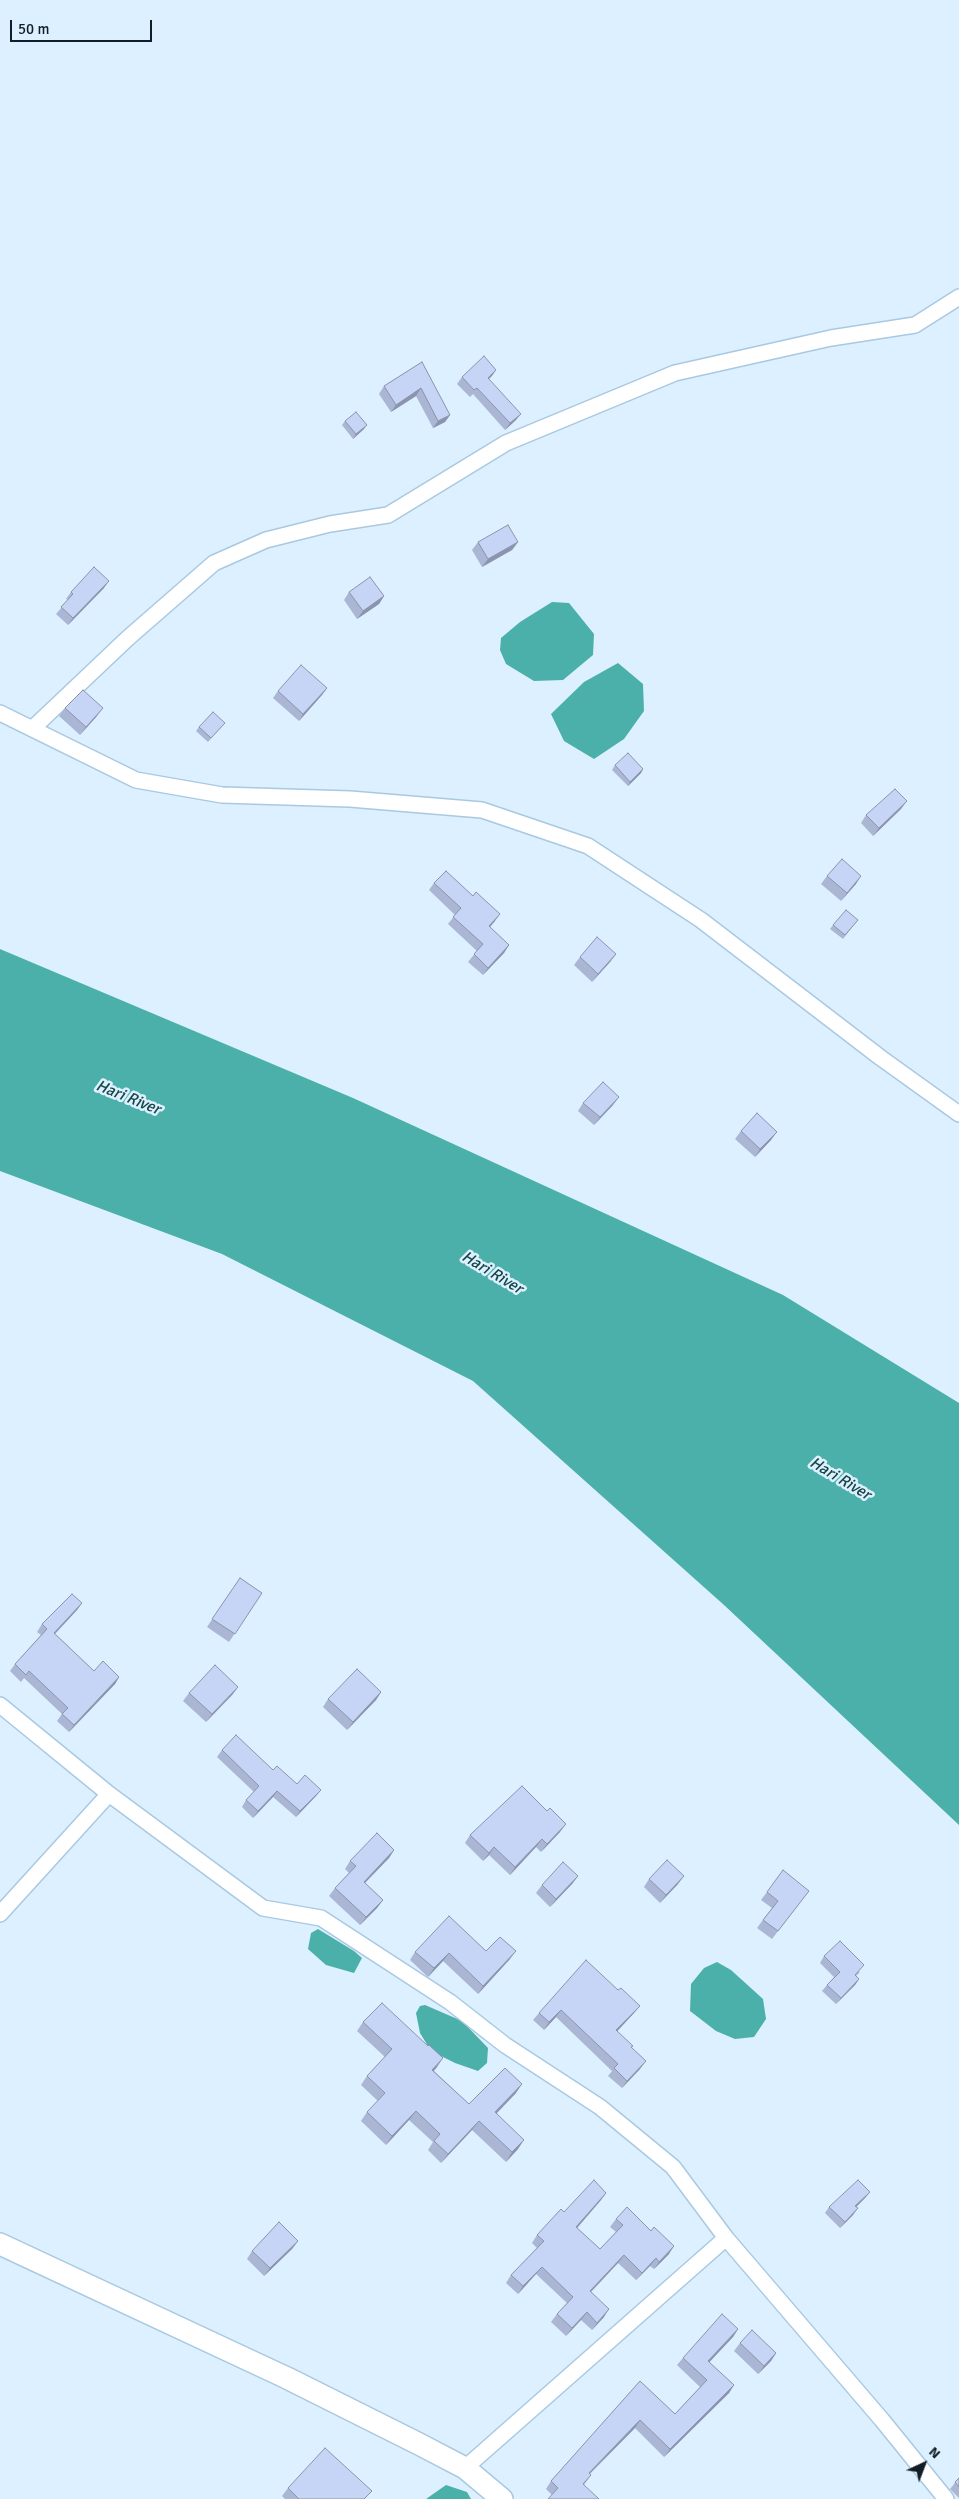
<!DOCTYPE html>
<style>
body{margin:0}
#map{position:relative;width:959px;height:2499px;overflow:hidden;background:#dcf0ff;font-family:Signika,sans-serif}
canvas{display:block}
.north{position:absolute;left:899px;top:2439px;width:50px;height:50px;-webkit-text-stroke:4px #dcf0ff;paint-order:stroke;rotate:43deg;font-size:14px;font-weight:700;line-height:20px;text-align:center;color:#121e26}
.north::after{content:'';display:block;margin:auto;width:18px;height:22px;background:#121e26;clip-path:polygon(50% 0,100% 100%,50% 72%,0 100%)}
.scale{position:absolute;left:10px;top:20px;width:142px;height:22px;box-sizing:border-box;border:2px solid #121e26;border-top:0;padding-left:6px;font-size:15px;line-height:18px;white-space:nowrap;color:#121e26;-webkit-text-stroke:4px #dcf0ff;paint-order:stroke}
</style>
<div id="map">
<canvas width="959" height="2499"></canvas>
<div class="north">N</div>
<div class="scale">50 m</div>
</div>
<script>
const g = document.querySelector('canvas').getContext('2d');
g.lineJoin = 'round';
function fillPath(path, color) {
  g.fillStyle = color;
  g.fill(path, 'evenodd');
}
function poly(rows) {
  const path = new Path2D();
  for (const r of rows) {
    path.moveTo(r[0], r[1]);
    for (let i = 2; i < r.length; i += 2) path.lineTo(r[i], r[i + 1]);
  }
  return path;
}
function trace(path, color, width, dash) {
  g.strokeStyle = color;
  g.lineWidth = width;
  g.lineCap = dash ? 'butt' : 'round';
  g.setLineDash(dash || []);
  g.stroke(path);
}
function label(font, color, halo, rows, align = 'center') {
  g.font = font + ' Signika,sans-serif';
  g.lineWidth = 5;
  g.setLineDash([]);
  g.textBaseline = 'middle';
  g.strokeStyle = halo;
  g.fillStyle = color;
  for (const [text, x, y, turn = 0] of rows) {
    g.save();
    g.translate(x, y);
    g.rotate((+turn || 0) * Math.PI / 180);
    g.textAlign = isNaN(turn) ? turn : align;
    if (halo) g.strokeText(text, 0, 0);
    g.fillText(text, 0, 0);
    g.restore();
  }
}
const water = poly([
 [552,602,569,603,594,634,593,655,563,680,534,681,506,664,500,650,501,638,520,622],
 [618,663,643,684,644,711,624,739,594,759,564,741,551,714,584,682],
 [0,949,353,1098,783,1295,959,1403,959,1825,724,1605,473,1381,222,1254,0,1171],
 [318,1929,354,1951,362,1958,354,1973,326,1965,308,1949,311,1933],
 [717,1962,731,1970,763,1999,766,2019,754,2037,735,2039,716,2031,690,2011,691,1984,704,1968],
 [425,2005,462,2021,488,2048,487,2063,478,2071,455,2063,431,2051,420,2033,416,2013,420,2006],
 [446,2485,467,2492,471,2499,426,2499]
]);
const minor = poly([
 [0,713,136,780,222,795,350,799,482,810,588,846,701,920,881,1058,959,1114],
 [33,728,128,638,214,563,266,540,330,524,388,515,506,443,675,373,831,338,915,325,959,297],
 [0,1705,109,1794,263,1908,321,1918,450,2002,505,2045,600,2107,673,2167,726,2238,882,2420,946,2499],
 [0,1914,109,1794],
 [465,2468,726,2238]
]);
const secondary = poly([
 [0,2244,287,2378,419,2444,465,2468,502,2499]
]);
const wall = poly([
 [422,362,450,415,445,422,433,428,416,396,391,412,379,394,384,386],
 [496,370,489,379,516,420,505,430,473,394,470,397,457,384,462,377],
 [345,421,364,429,353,439,342,425],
 [478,542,518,542,512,550,482,567,472,550],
 [104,588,68,625,56,614,68,600,66,599,71,592],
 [349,592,384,596,379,604,357,619,344,600],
 [327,688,322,695,299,721,273,698,278,691],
 [65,708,97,716,80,735,59,716],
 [225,723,208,742,196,731,199,727],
 [615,765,643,769,641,773,628,786,612,770],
 [901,809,873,836,861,823,866,815],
 [827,876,856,884,841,901,821,884],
 [434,883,495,921,490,927,509,945,504,953,483,975,468,962,477,951,448,924,455,915,429,890],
 [858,920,843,939,830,929,833,925],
 [616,954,610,962,592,982,574,965,580,957],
 [583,1103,613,1105,594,1125,578,1111],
 [741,1131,771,1140,755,1157,735,1139],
 [240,1578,262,1593,229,1642,207,1627],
 [82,1603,77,1610,55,1634,94,1671,119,1677,115,1684,69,1732,57,1721,62,1714,24,1678,21,1682,10,1671,15,1664,41,1635,37,1632,42,1624],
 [238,1687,232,1695,206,1722,183,1701,189,1693],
 [381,1692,376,1700,347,1730,323,1707,328,1699],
 [222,1750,273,1770,297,1784,321,1790,316,1796,296,1817,273,1797,253,1818,242,1807,246,1800,254,1792,217,1757],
 [560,1832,541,1852,536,1847,510,1875,489,1855,483,1861,465,1843,470,1835],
 [394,1850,389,1858,365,1883,383,1900,377,1908,360,1925,329,1896,335,1888,349,1873,345,1869,350,1861],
 [578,1876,572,1884,550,1907,536,1893,542,1885],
 [649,1879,678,1884,660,1903,644,1887],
 [809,1891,772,1939,757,1928,772,1908,761,1900,767,1892],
 [486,1951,510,1959,478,1994,443,1961,428,1977,410,1960,415,1952],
 [824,1956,860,1972,856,1976,859,1979,855,1985,836,2004,822,1991,827,1985,834,1977,820,1963],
 [618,1990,640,2006,634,2013,617,2031,632,2048,640,2069,622,2088,608,2076,612,2071,556,2017,544,2030,533,2020,539,2013],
 [363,2022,437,2067,434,2071,469,2104,516,2093,497,2113,518,2149,506,2162,472,2130,441,2163,428,2150,433,2142,409,2120,386,2145,361,2121,367,2112,378,2101,361,2085,367,2076,385,2057,357,2031],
 [870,2192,865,2198,856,2207,853,2215,840,2228,825,2213,829,2207],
 [606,2193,601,2200,577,2228,600,2249,616,2232,610,2227,616,2219,669,2254,654,2269,650,2266,636,2280,618,2263,591,2292,604,2317,592,2330,581,2320,566,2336,551,2322,557,2314,567,2303,536,2274,518,2294,506,2283,511,2275,537,2248,532,2243,537,2235,564,2212],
 [298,2241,292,2249,264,2276,247,2259,252,2251],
 [738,2329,733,2337,709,2362,734,2385,729,2393,664,2457,635,2428,590,2474,591,2475,584,2485,552,2495,546,2489,551,2481,640,2381,675,2414,700,2387,677,2365,683,2358],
 [740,2343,776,2353,771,2361,758,2374,734,2351],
 [959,2478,959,2498,950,2489],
 [288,2488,366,2499,285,2499,282,2496]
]);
const shadedWall = poly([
 [496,370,492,376,483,384,488,378],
 [421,388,416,396,391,412,396,405],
 [521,414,516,420,505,430,510,423],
 [450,415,445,422,433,428,438,421],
 [367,425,364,429,353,439,356,434],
 [518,542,512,550,482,567,488,559],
 [109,581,104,588,68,625,73,618],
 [384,596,379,604,357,619,363,611],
 [327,688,322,695,299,721,303,714],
 [103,708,97,716,80,735,86,727],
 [643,769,641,773,628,786,630,782],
 [907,801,901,809,873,836,879,828],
 [861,876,856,884,841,901,847,893],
 [500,914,495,921,484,934,489,926],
 [509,945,504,953,483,975,488,968],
 [616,954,610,962,592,982,598,974],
 [619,1097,613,1105,594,1125,600,1117],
 [777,1132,771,1140,755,1157,760,1149],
 [82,1603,77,1610,49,1640,54,1633],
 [119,1677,115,1684,69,1732,74,1725],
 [238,1687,232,1695,206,1722,212,1714],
 [381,1692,376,1700,347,1730,353,1722],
 [321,1790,316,1796,296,1817,300,1811],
 [277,1791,273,1797,253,1818,258,1811],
 [566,1824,560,1832,541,1852,547,1844],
 [542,1839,536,1847,510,1875,515,1867],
 [494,1847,489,1855,483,1861,489,1853],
 [394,1850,389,1858,358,1890,364,1882],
 [578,1876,572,1884,550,1907,556,1899],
 [684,1876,678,1884,660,1903,666,1895],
 [383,1900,377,1908,360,1925,366,1917],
 [516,1951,510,1959,478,1994,483,1986],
 [449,1953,443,1961,428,1977,434,1968],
 [859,1979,855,1985,836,2004,841,1998],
 [640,2006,634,2013,611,2038,616,2030],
 [561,2010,556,2017,544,2030,549,2022],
 [443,2058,437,2067,426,2079,432,2070],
 [646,2061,640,2069,622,2088,627,2081],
 [522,2084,516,2093,489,2121,495,2112],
 [416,2111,409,2120,386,2145,392,2136],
 [479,2121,472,2130,441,2163,448,2154],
 [524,2140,518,2149,506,2162,512,2152],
 [870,2192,865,2198,851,2212,855,2206],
 [606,2193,601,2200,571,2235,576,2227],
 [858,2208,853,2215,840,2228,845,2222],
 [298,2241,292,2249,264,2276,270,2268],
 [674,2246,669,2254,654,2269,659,2262],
 [624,2255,618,2263,584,2299,590,2291],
 [656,2258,650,2266,636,2280,642,2273],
 [542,2267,536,2274,518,2294,523,2286],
 [609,2309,604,2317,592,2330,597,2323],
 [587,2312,581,2320,566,2336,572,2328],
 [738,2329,733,2337,703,2369,708,2361],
 [776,2353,771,2361,758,2374,764,2366],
 [734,2385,729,2393,664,2457,670,2449],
 [640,2420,635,2428,583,2480,589,2473]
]);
const building = poly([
 [484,356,496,370,488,378,521,414,510,423,477,388,474,390,462,377,484,356],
 [422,362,450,415,438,421,421,388,396,405,384,386,422,362],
 [356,412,367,425,356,434,345,421,356,412],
 [508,525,518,542,488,559,478,542,508,525],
 [94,567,109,581,73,618,61,607,73,594,71,592,94,567],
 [370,577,384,596,363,611,349,592,370,577],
 [301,665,327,688,303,714,278,691,301,665],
 [83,690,103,708,86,727,65,708,83,690],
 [213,712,225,723,211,738,199,727,213,712],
 [628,753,643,769,630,782,615,765,628,753],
 [895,789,907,801,879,828,866,815,895,789],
 [842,859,861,876,847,893,827,876,842,859],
 [446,871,473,896,476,892,500,914,489,926,509,945,488,968,474,954,483,944,453,917,461,908,434,883,446,871],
 [846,910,858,920,845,935,833,925,846,910],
 [597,937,616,954,598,974,580,957,597,937],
 [603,1082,619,1097,600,1117,583,1103,603,1082],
 [757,1113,777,1132,760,1149,741,1131,757,1113],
 [240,1578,262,1593,235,1634,212,1619,240,1578],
 [72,1594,82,1603,54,1633,94,1671,103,1661,119,1677,74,1725,62,1714,68,1708,29,1671,26,1675,15,1664,47,1629,42,1624,72,1594],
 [215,1665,238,1687,212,1714,189,1693,215,1665],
 [357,1669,381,1692,353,1722,328,1699,357,1669],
 [236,1735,273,1770,277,1766,297,1784,305,1775,321,1790,300,1811,277,1791,258,1811,246,1800,259,1786,222,1750,236,1735],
 [522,1786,547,1811,550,1808,566,1824,547,1844,542,1839,515,1867,494,1847,489,1853,470,1835,522,1786],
 [377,1833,394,1850,364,1882,383,1900,366,1917,335,1888,356,1866,350,1861,377,1833],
 [667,1860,684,1876,666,1895,649,1879,667,1860],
 [563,1862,578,1876,556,1899,542,1885,563,1862],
 [783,1870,809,1891,778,1931,763,1920,778,1901,767,1892,783,1870],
 [449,1916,486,1951,500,1937,516,1951,483,1986,449,1953,434,1968,415,1952,449,1916],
 [840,1941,864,1965,855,1975,859,1979,841,1998,827,1985,840,1972,824,1956,840,1941],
 [586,1960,618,1990,621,1988,640,2006,616,2030,633,2046,631,2047,646,2061,627,2081,614,2068,618,2064,561,2010,549,2022,539,2013,586,1960],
 [382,2003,428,2046,429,2045,443,2058,432,2070,469,2104,505,2068,522,2084,495,2112,524,2140,512,2152,479,2121,448,2154,434,2141,440,2134,416,2111,392,2136,367,2112,385,2093,367,2076,392,2049,363,2022,382,2003],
 [594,2180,606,2193,576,2227,600,2249,623,2225,616,2219,627,2207,651,2231,654,2227,674,2246,659,2262,656,2258,642,2273,624,2255,590,2291,609,2309,597,2323,587,2312,572,2328,557,2314,573,2297,542,2267,523,2286,511,2275,544,2241,537,2235,561,2209,564,2212,594,2180],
 [858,2180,870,2192,855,2206,858,2208,845,2222,829,2207,858,2180],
 [279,2222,298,2241,270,2268,252,2251,279,2222],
 [722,2314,738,2329,708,2361,734,2385,670,2449,640,2420,589,2473,591,2475,583,2484,599,2499,548,2499,558,2488,551,2481,640,2381,675,2414,707,2380,683,2358,722,2314],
 [752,2330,776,2353,764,2366,740,2343,752,2330],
 [325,2448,372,2491,364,2499,299,2499,288,2488,325,2448],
 [959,2478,959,2487,955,2482,959,2478]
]);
const waterNames = [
 ["Hari River",128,1098,22],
 ["Hari River",492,1273,31],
 ["Hari River",840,1479,31]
];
fillPath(water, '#4bb0aa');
trace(minor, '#a9c9e1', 18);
trace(secondary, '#a9c9e1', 24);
trace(minor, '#fff', 15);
trace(secondary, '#fff', 21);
fillPath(wall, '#aab6d3');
fillPath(shadedWall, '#8b94ac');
fillPath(building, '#c6d4f5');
trace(building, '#8b94ac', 1);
label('italic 16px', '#174542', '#dcf0ff', waterNames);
</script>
